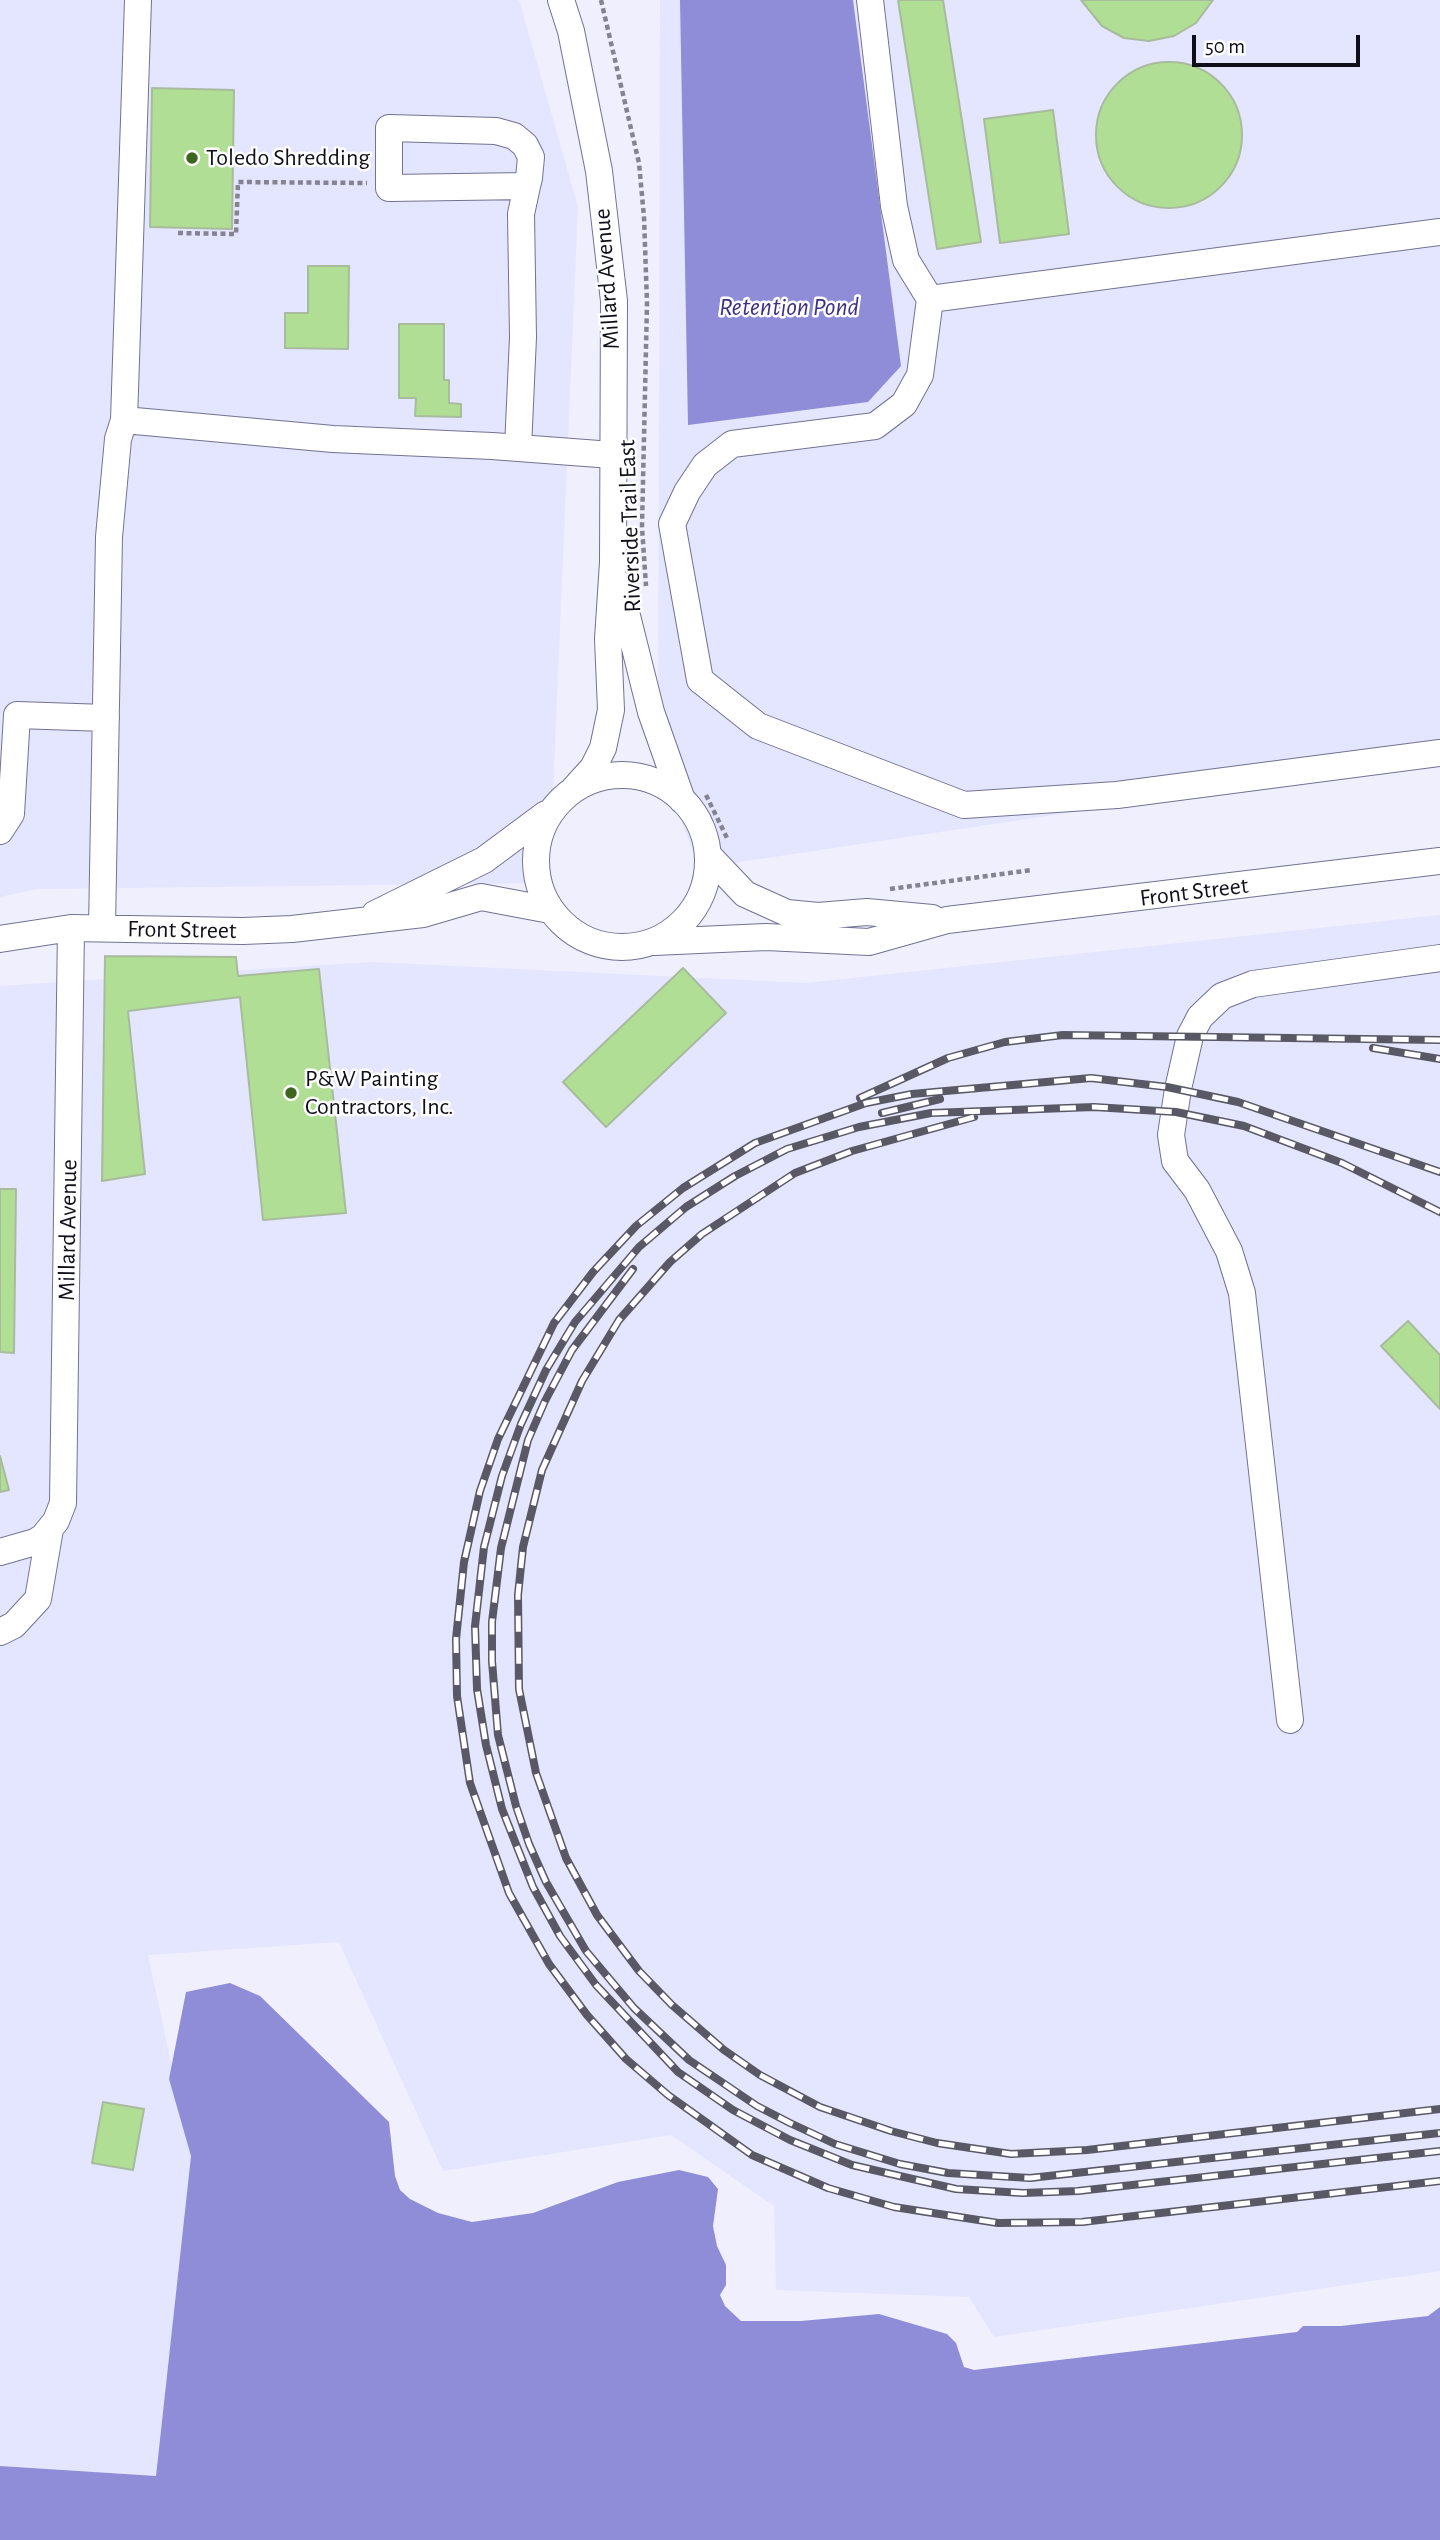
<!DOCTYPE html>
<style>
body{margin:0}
#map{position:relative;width:1440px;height:2540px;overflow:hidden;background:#efeffe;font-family:"Alegreya Sans",sans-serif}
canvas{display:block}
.scale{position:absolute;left:1192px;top:35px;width:168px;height:32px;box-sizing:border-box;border:4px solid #0f0f1a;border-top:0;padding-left:9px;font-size:21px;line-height:24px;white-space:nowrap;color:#0f0f1a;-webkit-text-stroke:5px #fefefe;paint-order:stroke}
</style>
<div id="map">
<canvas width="1440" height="2540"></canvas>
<div class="scale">50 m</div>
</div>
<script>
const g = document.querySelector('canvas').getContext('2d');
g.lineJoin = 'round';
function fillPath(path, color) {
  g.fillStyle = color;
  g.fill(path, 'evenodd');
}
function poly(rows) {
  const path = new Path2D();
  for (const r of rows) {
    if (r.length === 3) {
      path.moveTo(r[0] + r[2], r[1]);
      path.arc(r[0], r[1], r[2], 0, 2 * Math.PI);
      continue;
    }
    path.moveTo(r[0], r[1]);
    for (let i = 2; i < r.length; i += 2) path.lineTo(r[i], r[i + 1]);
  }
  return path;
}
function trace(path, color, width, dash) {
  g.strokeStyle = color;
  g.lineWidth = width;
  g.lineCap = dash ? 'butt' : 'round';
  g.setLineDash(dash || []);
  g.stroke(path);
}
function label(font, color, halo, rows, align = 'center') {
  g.font = font + ' "Alegreya Sans",sans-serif';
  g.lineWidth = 5;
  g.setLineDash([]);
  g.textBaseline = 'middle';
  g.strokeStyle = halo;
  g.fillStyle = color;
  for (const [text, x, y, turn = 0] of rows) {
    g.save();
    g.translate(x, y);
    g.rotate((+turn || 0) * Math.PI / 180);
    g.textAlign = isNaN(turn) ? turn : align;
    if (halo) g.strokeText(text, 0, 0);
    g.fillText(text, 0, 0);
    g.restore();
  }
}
const built = poly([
 [0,0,519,0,578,207,549,883,36,889,0,897],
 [660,0,1440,0,1440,757,700,868,658,763],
 [1440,915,1440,2271,994,2337,969,2297,776,2290,774,2206,671,2135,443,2171,339,1942,148,1955,191,2156,156,2476,0,2466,0,986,371,962,806,983]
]);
const water = poly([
 [680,0,853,0,901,366,868,402,688,425],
 [230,1983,260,1996,389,2122,395,2176,400,2190,410,2199,438,2213,472,2222,533,2213,618,2182,679,2170,708,2177,718,2189,713,2226,717,2246,726,2265,726,2285,720,2295,725,2306,741,2321,801,2321,879,2314,947,2334,956,2343,964,2367,974,2370,1297,2332,1303,2326,1341,2326,1428,2316,1440,2307,1440,2540,0,2540,0,2466,156,2476,191,2156,169,2079,186,1992]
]);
const building = poly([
 [898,0,943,0,981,242,937,249,898,0],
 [1081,0,1213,0,1196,23,1174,36,1149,41,1124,38,1102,26,1081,0],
 [1169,135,73],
 [152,88,234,90,232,229,150,227,152,88],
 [1053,110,1069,234,1000,243,984,119,1053,110],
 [308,266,349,266,348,349,285,348,285,313,308,313,308,266],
 [399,324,444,324,444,380,449,380,449,403,461,404,461,417,415,416,416,398,399,398,399,324],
 [105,956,236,957,238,976,319,969,346,1213,263,1220,240,997,128,1011,145,1174,102,1181,105,956],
 [683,968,726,1013,606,1127,563,1082,683,968],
 [0,1189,16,1189,14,1353,0,1352,0,1189],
 [1408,1321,1440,1355,1440,1409,1381,1346,1408,1321],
 [0,1456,9,1490,0,1492,0,1456],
 [103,2102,144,2109,133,2170,92,2163,103,2102]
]);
const path = poly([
 [601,0,639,163,644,217,647,303,642,527,646,586],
 [178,233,236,234,238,182,367,183],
 [706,795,728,840],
 [890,889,1032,870]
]);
const minor = poly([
 [561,0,571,31,599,171,614,301,613,562,608,639,611,710,603,748,593,768,574,789],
 [870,0,894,206,906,260,930,299],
 [1440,232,930,299,920,375,904,404,875,426,732,444,705,465,687,492,672,524,700,680,758,726,964,805,1117,795,1440,753],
 [124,420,138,0],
 [518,448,523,337,521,214,527,186,529,178,531,157,525,145,514,136,496,131,389,128,389,188,527,186],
 [619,584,651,712,682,800],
 [622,861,86],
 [0,831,11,814,17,715,106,718],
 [708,855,745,894,787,913,818,916,867,912,932,918],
 [375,914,484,860,546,814],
 [102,928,109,537,118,439,124,420,333,439,492,446,612,455],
 [0,939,71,928,243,931,292,929,423,914,481,897,550,910],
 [654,942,766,937,869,942,947,920,1440,861],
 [0,1552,35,1542,43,1537,56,1521,63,1503,71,928],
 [0,1632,14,1625,38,1599,50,1529],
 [1290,1720,1242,1293,1229,1251,1197,1190,1175,1161,1171,1135,1178,1089,1190,1036,1200,1017,1222,996,1253,984,1440,958]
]);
const rail = poly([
 [1373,1048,1440,1059],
 [860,1098,948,1058,1005,1042,1063,1035,1440,1040],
 [882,1113,940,1099],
 [974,1117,852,1151,795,1173,702,1234,670,1262,619,1320,582,1381,542,1470,523,1547,518,1595,519,1689,536,1773,566,1858,597,1915,639,1971,672,2005,724,2050,760,2075,820,2107,891,2131,937,2143,1011,2154,1087,2150,1440,2109],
 [1440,1172,1238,1102,1167,1087,1091,1078,912,1094,866,1103,755,1143,683,1188,636,1226,593,1272,554,1323,498,1439,480,1491,464,1562,456,1639,457,1696,470,1783,509,1893,549,1964,587,2015,626,2059,668,2095,752,2155,828,2188,894,2207,998,2223,1082,2222,1440,2181],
 [1440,1212,1342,1163,1244,1126,1176,1112,1094,1107,931,1113,859,1127,787,1149,735,1176,686,1207,639,1247,575,1322,546,1370,521,1424,502,1476,484,1547,475,1626,477,1689,486,1745,502,1809,533,1887,560,1936,596,1985,678,2072,733,2110,790,2140,852,2165,956,2189,1023,2193,1078,2191,1440,2151],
 [633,1269,572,1350,545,1401,528,1440,501,1548,492,1622,492,1661,498,1735,516,1806,529,1844,546,1882,586,1951,634,2008,689,2060,757,2106,790,2123,835,2144,900,2164,948,2173,1030,2178,1440,2133]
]);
const markers = [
 [192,158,7,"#3e6520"],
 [291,1093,7,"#3e6520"]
];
const poiNames = [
 ["Toledo Shredding",206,158],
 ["P&W Painting",305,1079],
 ["Contractors, Inc.",305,1107]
];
const streetNames = [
 ["Millard Avenue",607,279,-94],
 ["Riverside Trail East",630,526,-92],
 ["Front Street",1194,892,-7],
 ["Front Street",182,930,1],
 ["Millard Avenue",68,1230,-89]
];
const waterNames = [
 ["Retention Pond",789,307]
];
fillPath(built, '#e4e5fe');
fillPath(water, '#8f8dd7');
fillPath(building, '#b1de95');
trace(building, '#a8bb9d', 2);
trace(minor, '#727292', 28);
trace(path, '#848491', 4.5, [5, 3.5]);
trace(minor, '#fff', 26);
trace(rail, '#595965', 8);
trace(rail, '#fefefe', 5, [16]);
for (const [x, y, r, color] of markers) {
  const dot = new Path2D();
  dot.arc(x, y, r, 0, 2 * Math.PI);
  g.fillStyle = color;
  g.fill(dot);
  trace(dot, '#fefefe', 2.5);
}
label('24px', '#0f0f1a', '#fefefe', poiNames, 'left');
label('24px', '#0f0f1a', '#fefefe', streetNames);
label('italic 26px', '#3c2f86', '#fefefe', waterNames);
</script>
